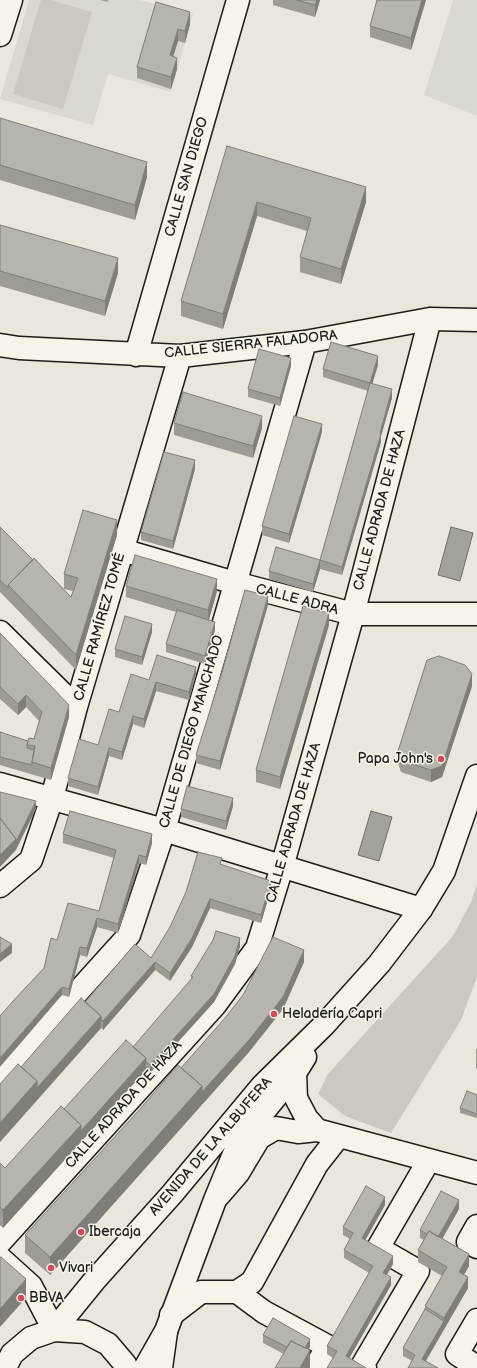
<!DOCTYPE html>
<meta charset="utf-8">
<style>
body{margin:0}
canvas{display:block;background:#eae6dc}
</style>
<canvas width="477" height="1368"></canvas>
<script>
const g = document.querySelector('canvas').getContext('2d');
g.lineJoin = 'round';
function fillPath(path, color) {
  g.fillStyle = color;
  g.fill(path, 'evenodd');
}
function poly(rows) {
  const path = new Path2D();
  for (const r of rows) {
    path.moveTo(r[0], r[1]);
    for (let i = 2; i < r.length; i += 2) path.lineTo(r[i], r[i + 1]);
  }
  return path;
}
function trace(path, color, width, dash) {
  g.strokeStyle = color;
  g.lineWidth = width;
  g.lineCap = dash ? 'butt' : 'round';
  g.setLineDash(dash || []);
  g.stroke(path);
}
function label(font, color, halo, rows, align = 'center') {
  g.font = font + ' "Balsamiq Sans",sans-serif';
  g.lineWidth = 3;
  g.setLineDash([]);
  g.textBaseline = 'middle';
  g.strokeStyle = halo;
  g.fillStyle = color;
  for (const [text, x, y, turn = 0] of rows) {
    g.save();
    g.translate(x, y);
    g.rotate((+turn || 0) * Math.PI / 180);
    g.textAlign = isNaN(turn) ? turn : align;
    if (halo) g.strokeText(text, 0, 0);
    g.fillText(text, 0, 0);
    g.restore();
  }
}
const built = poly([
 [29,0,140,0,193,14,171,92,108,74,93,125,0,99],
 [453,0,477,0,477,116,424,95]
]);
const green = poly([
 [41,0,51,0,92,12,63,109,13,94],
 [477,884,477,977,461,1020,391,1133,345,1116,318,1094,328,1074,453,936,471,902]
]);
const water = poly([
 [451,527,473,533,460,581,438,575,451,527],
 [371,811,392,817,379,861,358,855,371,811]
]);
const minor = poly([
 [0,35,11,0],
 [0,345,19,348,180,356,305,342,430,319,477,320],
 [136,355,238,0],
 [122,550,235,583,353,614,477,614],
 [0,632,76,707],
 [0,784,164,830,421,909],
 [0,886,31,860,52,798,76,707,180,356],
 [295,1073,296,1098,307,1119,317,1130],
 [0,1078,129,935,164,830,305,342],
 [219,1195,238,1173,259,1138,276,1128,298,1132,317,1130,477,1173],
 [477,1226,468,1242,477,1247],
 [0,1242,215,1005,257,948,282,867,353,614,430,319],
 [0,1258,31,1286,54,1330],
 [237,1292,264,1312,327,1346,316,1367,318,1368],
 [171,1315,201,1292,237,1292,252,1282,317,1164,339,1136],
 [477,1320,457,1354,477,1367],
 [161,1368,166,1332],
 [365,1368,362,1366,418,1271,378,1248,429,1160]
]);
const major = poly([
 [54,1330,94,1281,172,1194,262,1086,325,1024,379,964,421,909,444,871,477,776],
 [5,1368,12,1354,31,1338,54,1330,85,1332,108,1344,125,1364,126,1368],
 [145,1368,166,1331,215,1200,234,1154,247,1132,295,1073,305,1057]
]);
const wall = poly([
 [100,0,108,0,108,2],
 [273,0,320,0,315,17,273,5],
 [377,0,426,0,411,50,370,37,370,26],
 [156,2,190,24,185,43,178,41,173,56,177,69,171,89,137,78,137,67],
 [0,118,147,177,135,220,0,180],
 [227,146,366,202,341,284,300,272,300,257,307,231,257,216,223,329,181,316,181,301],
 [0,225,118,273,105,316,0,286],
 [378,365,372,384,392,398,381,436,381,442,342,575,320,569,313,592,269,579,269,571,320,560,368,391,323,377,323,369],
 [291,366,280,406,248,397,248,389],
 [174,423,262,428,253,458,174,435],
 [322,432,289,543,262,535,262,526],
 [195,469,173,549,141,540,141,532],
 [0,527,71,597,73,591,64,589,64,574,117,535,76,670,0,592],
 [126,586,217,591,209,620,215,630,205,664,166,652,166,644,176,612,126,597],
 [268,605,220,770,196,763,196,755],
 [329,625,280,789,256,782,256,770],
 [152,632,142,665,115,657,115,649],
 [0,633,69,717,51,780,0,765,0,732,28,741,34,739,39,721,26,707,18,715,0,699],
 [196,675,189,700,156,691,144,728,133,724,122,760,109,756,98,795,68,786,68,778,98,745,119,712,149,680],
 [472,686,442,777,431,782,401,772,398,763,398,751],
 [233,806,226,830,181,817,181,809],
 [63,834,152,843,146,865,139,863,118,933,97,927,87,957,80,955,69,997,62,995,44,968,57,940,99,911,114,858,63,843],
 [222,865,271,889,261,923,210,908,192,947,170,981,155,970,103,1030,101,1028,0,1142,21,1067,85,1002,151,958],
 [240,946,235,964,214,1002,150,1073,146,1070,3,1228,0,1225,0,1163,5,1168,64,1109,133,1047,191,980,191,976],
 [304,962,283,1009,249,1052,50,1275,25,1253,25,1235,181,1068],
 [477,1048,477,1069,476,1068,476,1050],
 [477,1095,477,1118,460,1113,460,1108],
 [385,1205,365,1240,393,1264,387,1275,391,1285,349,1358,366,1368,327,1368,333,1358,327,1354,327,1346,369,1273,344,1258,344,1250,350,1239,343,1235,343,1227],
 [459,1209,442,1239,469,1266,464,1275,468,1288,426,1361,412,1361,403,1356,403,1348,425,1309,425,1306,442,1276,418,1262,418,1250,424,1240,420,1238,420,1230],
 [263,1335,310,1347,308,1349,310,1368,263,1343]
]);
const shadedWall = poly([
 [317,0,320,0,315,17,315,5],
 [422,0,426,0,411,50,411,38],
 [190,12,190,24,185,43,185,31],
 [178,29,178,41,170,67,170,55],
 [177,58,177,69,171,89,171,77],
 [147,162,147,177,135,220,135,205],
 [366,187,366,202,341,284,341,269],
 [257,202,257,216,223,329,223,314],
 [118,258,118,273,105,316,105,301],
 [378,356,378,365,370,391,370,383],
 [291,358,291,366,280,406,280,398],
 [392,389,392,398,381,436,381,442,342,575,342,567],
 [262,416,262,428,253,458,253,446],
 [322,424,322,432,289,543,289,534],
 [195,460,195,469,173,549,173,541],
 [117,520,117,535,76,670,76,655],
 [320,560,320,569,313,592,313,584],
 [217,579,217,591,208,622,208,610],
 [268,596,268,605,220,770,220,761],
 [329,613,329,625,280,789,280,777],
 [215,622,215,630,205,664,205,656],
 [152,624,152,632,142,665,142,657],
 [196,667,196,675,189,700,189,692],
 [472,674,472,686,442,777,431,782,431,770],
 [156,682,156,691,144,728,144,719],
 [26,695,26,707,18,715,18,704],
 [69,705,69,717,51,780,51,768],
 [133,716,133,724,122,760,122,752],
 [109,748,109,756,98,795,98,787],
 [233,798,233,806,226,830,226,821],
 [36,801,36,809,16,850,0,867,0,855],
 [152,834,152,843,146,865,146,857],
 [139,855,139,863,118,933,118,924],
 [271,881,271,889,261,923,261,915],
 [210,899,210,908,192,947,170,981,170,973],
 [97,918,97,927,87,957,87,948],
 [240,938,240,946,235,964,214,1002,150,1073,150,1065],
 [12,944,12,953,0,962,0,954],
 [80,947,80,955,69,997,69,989],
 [304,950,304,962,283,1009,249,1052,50,1275,50,1257],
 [155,962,155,970,103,1030,103,1021],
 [62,987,62,995,0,1067,0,1058],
 [101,1016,101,1028,0,1142,0,1123,37,1081],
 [146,1058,146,1070,3,1228,3,1210,81,1125],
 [385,1197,385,1205,362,1246,362,1238],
 [459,1200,459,1209,437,1248,437,1240],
 [469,1254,469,1266,459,1283,459,1272],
 [393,1256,393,1264,383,1281,383,1273],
 [391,1277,391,1285,346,1364,346,1356],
 [468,1277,468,1288,422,1367,422,1359,444,1321,444,1318],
 [26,1279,26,1298,0,1327,0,1309],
 [310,1339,310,1347,301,1363,301,1355],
 [310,1350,310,1368,300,1368]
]);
const building = poly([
 [297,0,317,0,315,5,297,0],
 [377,0,422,0,411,38,370,26,377,0],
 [156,2,190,12,185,31,178,29,170,55,177,58,171,77,137,67,156,2],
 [0,118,147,162,135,205,0,165,0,118],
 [227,146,366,187,341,269,300,257,311,218,257,202,223,314,181,301,227,146],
 [0,225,118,258,105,301,0,271,0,225],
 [331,342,378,356,370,383,323,369,331,342],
 [259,349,291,358,280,398,248,389,259,349],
 [370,383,392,389,380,433,381,434,342,567,320,560,370,383],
 [183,392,262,416,253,446,174,423,183,392],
 [294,416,322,424,289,534,262,526,294,416],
 [164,452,195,460,173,541,141,532,164,452],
 [83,510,117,520,76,655,8,585,34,558,71,597,78,578,64,574,83,510],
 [0,527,33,560,8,585,8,588,0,580,0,527],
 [276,547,320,560,313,584,269,571,276,547],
 [135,555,217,579,208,610,126,586,135,555],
 [245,590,268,596,220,761,196,755,222,672,245,590],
 [303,606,329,613,280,777,256,770,303,606],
 [177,610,215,622,205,656,166,644,177,610],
 [125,616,152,624,142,657,115,649,125,616],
 [0,633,69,705,51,768,32,762,35,746,27,745,29,738,34,739,42,712,26,695,18,704,0,687,0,633],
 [157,655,196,667,189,692,156,682,144,719,133,716,122,752,109,748,98,787,68,778,79,739,98,745,109,709,119,712,131,674,149,680,157,655],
 [439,656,465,665,472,674,442,766,431,770,401,760,398,751,427,660,439,656],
 [0,732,28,741,27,745,27,748,34,750,32,762,32,765,0,757,0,732],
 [187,786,233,798,226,821,181,809,187,786],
 [0,792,36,801,16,842,16,839,0,818,0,792],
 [70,811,152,834,146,857,139,855,118,924,97,918,87,948,80,947,69,989,62,987,0,1058,0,1016,14,1000,44,968,51,938,57,940,68,903,99,911,116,850,63,834,70,811],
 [0,818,16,839,0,855,0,818],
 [198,852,222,858,220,864,271,881,261,915,210,899,192,938,170,973,155,962,103,1021,101,1020,101,1016,85,1002,135,944,151,958,170,927,186,892,198,852],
 [216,931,240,938,235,956,214,994,150,1065,146,1062,146,1058,133,1047,193,977,191,976,213,940,216,931],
 [0,937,12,944,0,954,0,937],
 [273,937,304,950,283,997,249,1040,202,1092,202,1086,181,1068,225,1018,243,995,273,937],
 [81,998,101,1016,37,1088,37,1081,21,1067,81,998],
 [126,1040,146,1058,81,1131,81,1125,64,1109,126,1040],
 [18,1064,37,1081,0,1123,0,1084,18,1064],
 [178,1065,202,1086,50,1257,25,1235,140,1109,178,1065],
 [467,1091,477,1095,477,1114,460,1108,467,1091],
 [61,1106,81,1125,3,1210,0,1207,0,1163,5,1168,61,1106],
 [366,1186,385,1197,362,1238,393,1256,383,1273,391,1277,346,1356,366,1368,327,1368,337,1351,327,1346,373,1266,344,1250,353,1233,343,1227,366,1186],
 [441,1191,459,1200,438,1237,429,1231,427,1234,420,1230,441,1191],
 [429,1231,469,1254,459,1272,468,1277,444,1318,425,1306,447,1267,418,1250,429,1231],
 [1,1257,26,1279,0,1309,0,1258,1,1257],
 [425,1309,444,1321,422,1359,438,1368,408,1368,415,1355,403,1348,425,1309],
 [273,1318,310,1339,305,1348,291,1341,287,1347,263,1335,273,1318],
 [291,1341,310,1350,300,1368,275,1368,291,1341]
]);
const markers = [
 [441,759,4,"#d1495b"],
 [274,1014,4,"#d1495b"],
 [81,1232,4,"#d1495b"],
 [51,1268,4,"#d1495b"],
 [21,1298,4,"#d1495b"]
];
const streetNames = [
 ["CALLE SAN DIEGO",187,177,-74],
 ["CALLE SIERRA FALADORA",251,345,-6],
 ["CALLE ADRADA DE HAZA",380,510,-75],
 ["CALLE ADRA",297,600,15],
 ["CALLE RAMÍREZ TOMÉ",100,627,-74],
 ["CALLE DE DIEGO MANCHADO",192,732,-74],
 ["CALLE ADRADA DE HAZA",294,823,-74],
 ["CALLE ADRADA DE HAZA",124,1105,-48],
 ["AVENIDA DE LA ALBUFERA",211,1147,-49]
];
const poiNames = [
 ["Papa John's",433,759,"right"],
 ["Heladería Capri",282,1014],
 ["Ibercaja",89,1232],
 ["Vivari",59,1268],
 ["BBVA",29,1298]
];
fillPath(built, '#dad7ce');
fillPath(green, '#ccc8c0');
fillPath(water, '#a3a19a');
trace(water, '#6d6c68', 1);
trace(minor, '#1c1c1c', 25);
trace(major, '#1c1c1c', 25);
trace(minor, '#f7f3e8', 22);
trace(major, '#f7f3e8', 22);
fillPath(wall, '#9d9b94');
fillPath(shadedWall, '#7f7e78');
fillPath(building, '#b6b4ac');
trace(building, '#7f7e78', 1);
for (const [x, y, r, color] of markers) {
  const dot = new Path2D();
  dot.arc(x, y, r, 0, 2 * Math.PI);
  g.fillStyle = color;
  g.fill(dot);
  trace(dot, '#f7f3e8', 1.5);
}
label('14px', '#1c1c1c', '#f7f3e8', streetNames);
label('14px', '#1c1c1c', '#f7f3e8', poiNames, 'left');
</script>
